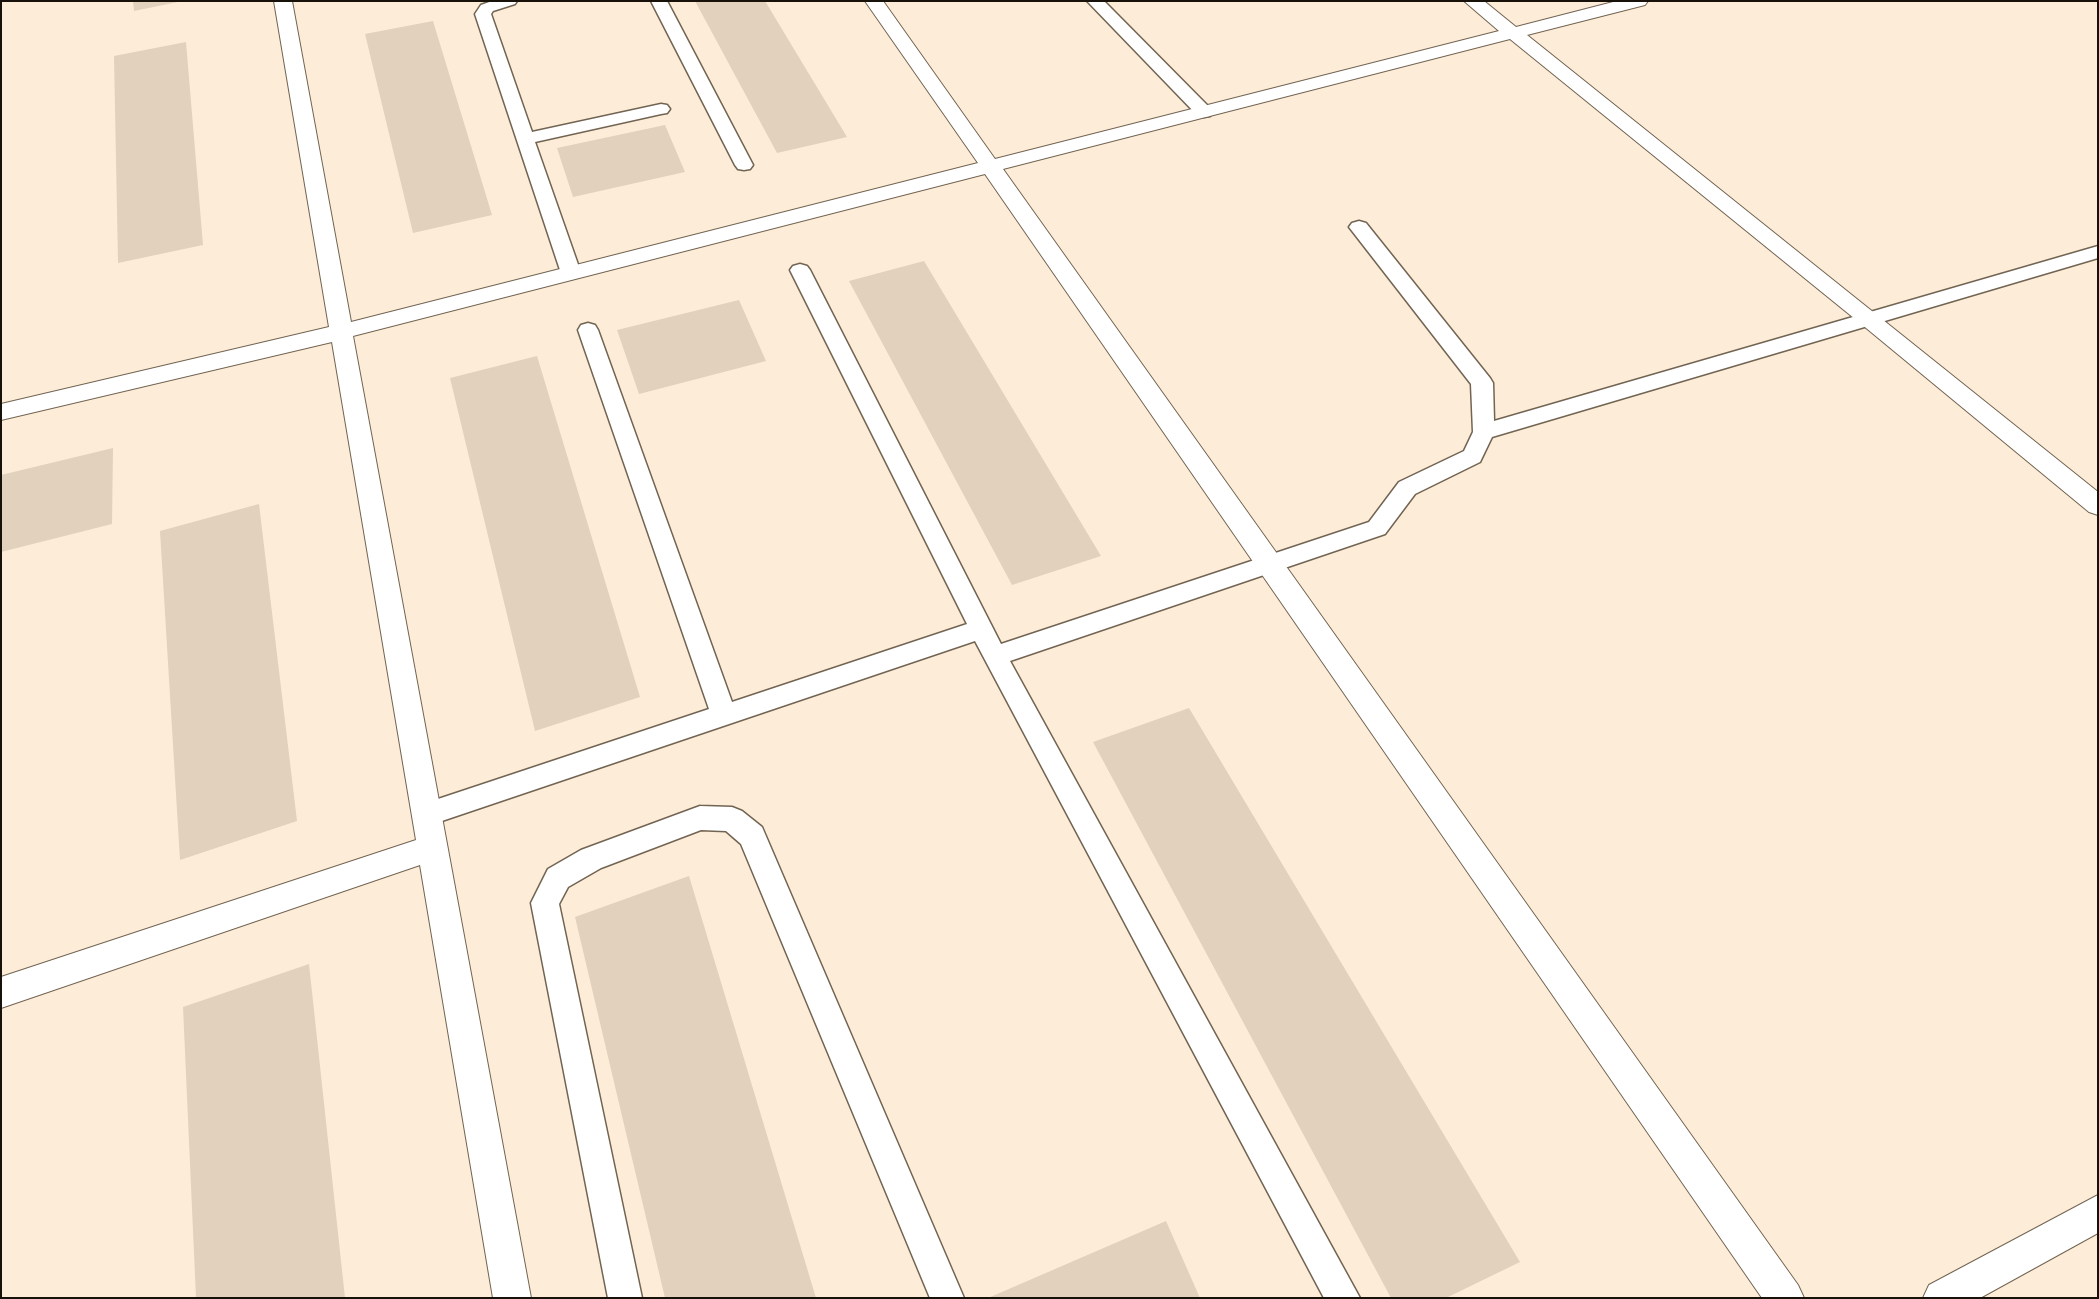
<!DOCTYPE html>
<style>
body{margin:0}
#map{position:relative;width:2099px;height:1299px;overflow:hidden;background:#fdedd8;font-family:Raleway,sans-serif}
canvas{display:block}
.frame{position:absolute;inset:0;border:2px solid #17110a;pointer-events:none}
</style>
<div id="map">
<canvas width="2099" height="1299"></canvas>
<div class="frame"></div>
</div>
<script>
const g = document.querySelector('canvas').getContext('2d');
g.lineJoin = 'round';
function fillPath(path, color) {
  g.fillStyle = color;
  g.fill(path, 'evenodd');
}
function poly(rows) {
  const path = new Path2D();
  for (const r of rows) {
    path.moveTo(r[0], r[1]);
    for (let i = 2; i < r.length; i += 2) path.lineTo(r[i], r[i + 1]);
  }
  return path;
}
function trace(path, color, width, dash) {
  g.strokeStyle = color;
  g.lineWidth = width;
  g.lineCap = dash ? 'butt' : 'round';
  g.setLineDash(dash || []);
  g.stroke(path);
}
const building = poly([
 [133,1,178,1,178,2,134,11],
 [695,1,765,1,847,137,777,153],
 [433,21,492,215,413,233,365,34],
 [186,42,203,245,118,263,114,56],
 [665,125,685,172,573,197,557,148],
 [924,261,1101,556,1012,585,849,281],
 [739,300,766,361,639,394,617,330],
 [537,356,640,697,535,731,450,378],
 [113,448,112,524,1,552,1,475],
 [259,504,297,821,180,860,160,531],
 [1189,708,1520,1262,1446,1298,1391,1298,1093,742],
 [689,876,816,1298,665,1298,575,917],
 [309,964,345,1298,196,1298,183,1007],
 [1166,1221,1200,1298,988,1298]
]);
const service = poly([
 [492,1,517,1,515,4,493,11,491,14,532,132,661,104,667,105,670,109,667,113,661,114,535,142,581,273,578,277,571,279,564,277,561,273,475,14,481,5,492,1],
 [651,1,667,1,753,165,750,169,744,170,738,169,735,165,651,1],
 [1087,1,1104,1,1210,108,1213,112,1210,116,1204,117,1198,116,1087,1],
 [1359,221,1366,223,1490,378,1493,383,1494,421,2098,246,2098,258,1492,437,1480,462,1415,494,1385,534,1010,661,1360,1298,1324,1298,975,641,427,826,417,822,413,814,417,806,709,709,578,330,581,325,588,323,595,325,598,330,732,702,967,624,790,270,793,266,800,264,807,266,810,270,1001,644,1369,522,1399,482,1464,451,1473,432,1471,384,1349,227,1352,223,1359,221],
 [700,806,732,807,742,811,762,827,964,1298,930,1298,741,844,726,831,701,830,601,868,568,887,559,904,642,1298,608,1298,531,903,548,869,581,850,700,806]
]);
const minor = poly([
 [274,1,292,1,351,322,978,163,865,1,883,1,995,159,1499,31,1464,1,1484,1,1516,27,1617,1,1648,1,1645,5,1527,35,2098,492,2098,515,2089,512,1860,323,1510,39,1003,169,1798,1285,1804,1298,1762,1298,985,174,353,336,531,1298,493,1298,420,865,1,1008,1,977,416,840,332,342,1,420,1,404,329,327,274,1],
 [2098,1195,2098,1233,1980,1298,1923,1298,1929,1285,2098,1195]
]);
fillPath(building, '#e1d1bd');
trace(service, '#726452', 3);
trace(minor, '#726452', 2);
fillPath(service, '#fff');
fillPath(minor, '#fff');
</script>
